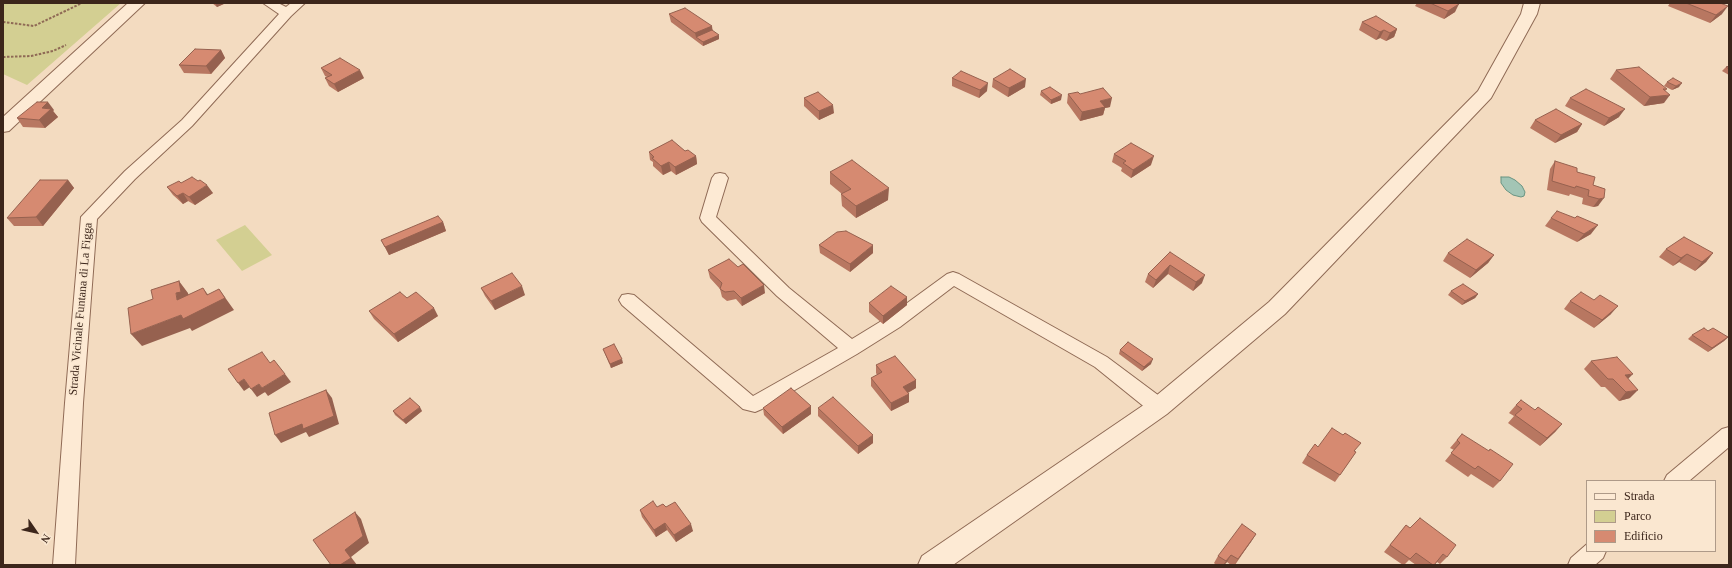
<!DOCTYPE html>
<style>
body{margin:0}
#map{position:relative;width:1732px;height:568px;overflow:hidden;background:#f3dbc0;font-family:Georgia,serif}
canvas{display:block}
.frame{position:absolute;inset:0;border:4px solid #3c261b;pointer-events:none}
.legend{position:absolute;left:1586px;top:480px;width:130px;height:72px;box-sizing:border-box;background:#fae7d0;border:1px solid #ae9a88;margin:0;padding:5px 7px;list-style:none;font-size:12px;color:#3c261b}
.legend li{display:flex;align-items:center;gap:8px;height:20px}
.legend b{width:20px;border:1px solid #ae9a88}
.north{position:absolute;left:16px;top:512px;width:40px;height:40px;-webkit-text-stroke:3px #fae7d0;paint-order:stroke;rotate:124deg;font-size:11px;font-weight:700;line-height:16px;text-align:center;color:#3c261b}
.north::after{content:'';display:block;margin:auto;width:14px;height:18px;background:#3c261b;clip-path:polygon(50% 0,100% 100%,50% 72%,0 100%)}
</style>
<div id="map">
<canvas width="1732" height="568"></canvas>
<div class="frame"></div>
<ul class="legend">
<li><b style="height:5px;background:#fdead4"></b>Strada</li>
<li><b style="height:11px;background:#d3cf92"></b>Parco</li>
<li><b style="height:11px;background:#d68a71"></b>Edificio</li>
</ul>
<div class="north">N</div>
</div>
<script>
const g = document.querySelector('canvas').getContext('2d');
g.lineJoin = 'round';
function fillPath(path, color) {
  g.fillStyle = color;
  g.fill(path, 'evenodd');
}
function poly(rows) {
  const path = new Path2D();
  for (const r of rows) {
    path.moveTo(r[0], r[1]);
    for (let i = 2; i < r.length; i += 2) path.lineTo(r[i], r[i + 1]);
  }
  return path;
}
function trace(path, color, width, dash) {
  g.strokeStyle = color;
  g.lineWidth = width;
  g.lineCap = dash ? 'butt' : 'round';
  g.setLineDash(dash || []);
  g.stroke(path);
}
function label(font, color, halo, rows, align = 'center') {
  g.font = font + ' Georgia,serif';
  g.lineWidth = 3;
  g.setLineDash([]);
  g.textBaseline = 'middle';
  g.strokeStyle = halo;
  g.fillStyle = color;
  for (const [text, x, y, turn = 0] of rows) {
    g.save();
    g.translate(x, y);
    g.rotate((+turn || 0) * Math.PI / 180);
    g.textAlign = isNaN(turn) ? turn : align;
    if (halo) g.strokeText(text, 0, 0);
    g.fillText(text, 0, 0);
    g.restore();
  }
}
const green = poly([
 [3,3,121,3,27,85,3,74],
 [245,225,272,255,242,271,216,240]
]);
const water = poly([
 [1501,177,1509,177,1515,180,1522,186,1525,192,1524,196,1521,197,1513,195,1506,190,1501,183,1501,177]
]);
const path = poly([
 [3,22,34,26,82,3],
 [3,57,31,56,53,51,66,45]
]);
const minor = poly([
 [263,3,278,3,286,7,291,3,305,3,291,16,192,126,135,179,97,219,83,403,75,565,53,565,65,403,81,217,125,171,182,120,279,14,263,3],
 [720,173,725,174,728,178,716,217,789,288,852,339,888,317,947,274,953,272,959,274,1107,357,1166,401,1169,407,1166,413,1159,415,1152,413,1095,367,954,286,900,327,857,354,762,409,755,412,743,409,622,305,619,300,622,295,628,294,634,295,753,396,838,348,777,296,702,222,700,218,712,178,715,174,720,173],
 [1729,427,1729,447,1689,481,1664,481,1667,475,1722,429,1729,427],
 [1587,544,1587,551,1606,551,1603,558,1595,565,1568,565,1571,558,1587,544]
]);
const tertiary = poly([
 [128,3,145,3,9,131,3,132,3,117,128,3],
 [1524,3,1540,3,1537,14,1491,98,1285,314,1167,414,953,565,918,565,922,556,1151,400,1269,302,1478,91,1521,14,1524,3]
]);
const wall = poly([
 [212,3,226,3,217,7],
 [1417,3,1457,3,1455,12,1444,19,1415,6],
 [1670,3,1720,3,1722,14,1710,23,1668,6],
 [669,14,712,26,712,30,719,39,703,46,671,22],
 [1362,22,1397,29,1394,37,1386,41,1380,38,1376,40,1359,30],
 [221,50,225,58,211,74,184,73,179,65],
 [1729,66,1729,75,1722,71,1726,67],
 [321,68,364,78,338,92,329,86,325,78,327,77,325,76],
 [1616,70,1667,89,1665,91,1664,103,1644,106,1610,79],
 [952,78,987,91,979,98,952,86],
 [993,79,1025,87,1008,97,992,87],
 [1667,82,1679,87,1672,90,1664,86],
 [1041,91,1061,100,1051,104,1040,95],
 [1068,94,1080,94,1110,107,1105,108,1103,115,1080,121,1067,103],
 [804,98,834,113,819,120,804,106],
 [1570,98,1619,117,1604,126,1565,106],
 [54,110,53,111,58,117,45,128,23,127,17,118],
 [1535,120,1582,124,1577,132,1555,143,1530,128],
 [685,151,696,156,697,164,676,175,671,171,663,175,653,166,653,162,650,160,649,152],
 [1114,154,1151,165,1131,178,1121,171,1122,168,1112,162],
 [1555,161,1577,172,1593,185,1605,189,1598,206,1593,207,1582,204,1583,198,1570,194,1569,196,1547,190,1550,169],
 [830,172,888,200,856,218,842,206,841,194,842,194,830,184],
 [68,180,74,188,43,226,14,226,7,218],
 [181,183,213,193,195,205,188,201,183,204,173,195,167,187],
 [1551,218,1591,234,1577,242,1545,226],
 [443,222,446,231,389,255,381,240],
 [819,245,873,253,850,272,820,253],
 [1666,249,1713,253,1706,262,1695,271,1679,262,1673,266,1659,257],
 [1170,252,1202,283,1193,291,1168,274,1153,288,1145,282,1148,274],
 [1448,253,1494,255,1488,263,1470,278,1443,261],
 [708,270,765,293,742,306,736,299,727,301,722,297,720,289,710,278],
 [481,288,525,295,495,310,485,296],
 [1451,291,1478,294,1475,298,1462,305,1448,295],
 [907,297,907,305,883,324,869,312,869,303],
 [407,298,438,316,398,342,374,319,369,311],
 [1570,301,1611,314,1594,328,1564,309],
 [1708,331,1728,337,1724,341,1708,352,1688,339,1692,335],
 [603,349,623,363,611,368],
 [1120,350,1151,364,1142,371,1119,354],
 [1591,361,1628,379,1630,398,1619,401,1605,387,1601,387,1584,369],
 [876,365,916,380,916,388,908,393,909,394,909,402,891,411,871,386,871,378,877,375,876,373],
 [1516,405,1562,424,1555,432,1540,446,1508,423,1514,416,1509,413],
 [811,406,811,414,783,434,764,415,763,408],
 [818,408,873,443,858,454,818,416],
 [393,411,422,411,406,424,395,415],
 [1462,434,1500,481,1493,488,1471,474,1468,477,1445,461,1454,450,1450,448],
 [1318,447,1355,452,1356,452,1335,482,1302,463,1307,455],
 [657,507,666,507,693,531,676,542,667,530,656,537,642,517,640,510],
 [1406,525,1447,557,1440,564,1437,562,1434,565,1416,565,1409,560,1404,565,1403,565,1384,552],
 [1256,534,1235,565,1231,565,1227,562,1224,565,1216,565,1214,563,1218,556]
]);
const shadedWall = poly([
 [215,3,226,3,217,7],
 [1459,4,1455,12,1444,19,1448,11],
 [1728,6,1722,14,1710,23,1716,15],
 [712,26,713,34,696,37,695,33],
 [1397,29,1394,37,1386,41,1390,33],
 [1384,30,1380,38,1376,40,1380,32],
 [719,35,719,39,703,46,703,42],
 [221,50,225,58,211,74,206,66],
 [360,70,364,78,338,92,334,84],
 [1026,79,1025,87,1008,97,1009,88],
 [988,83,987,91,979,98,980,90],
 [1682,83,1679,87,1672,90,1676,86],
 [1062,95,1061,100,1051,104,1051,100],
 [1670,95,1664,103,1644,106,1650,97],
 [1112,98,1110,107,1105,108,1103,115,1080,121,1082,112,1100,101],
 [48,102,54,110,53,111,58,117,45,128,39,120,42,108],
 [833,105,834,113,819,120,819,111],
 [1625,109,1619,117,1604,126,1609,118],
 [1582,124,1577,132,1555,143,1561,135],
 [696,156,697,164,676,175,675,167],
 [1154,156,1151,165,1131,178,1133,170],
 [669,162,671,171,663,175,661,166],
 [68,180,74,188,43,226,36,217],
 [207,185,213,193,195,205,189,197],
 [889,188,888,200,856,218,856,206],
 [183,193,188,201,183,204,177,196],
 [1604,198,1598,206,1593,207,1599,199],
 [443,222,446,231,389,255,385,247],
 [1598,225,1591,234,1577,242,1584,234],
 [873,245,873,253,850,272,850,264],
 [1713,253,1706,262,1695,271,1702,262],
 [1687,254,1679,262,1673,266,1681,258],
 [1494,255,1488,263,1470,278,1476,270],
 [1170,265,1168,274,1153,288,1156,280],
 [1205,275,1202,283,1193,291,1196,282],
 [179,281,188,293,190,304,177,300,176,293],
 [764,285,765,293,742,306,741,298],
 [522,286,525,295,495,310,491,301],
 [203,288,212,300,219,289,234,310,192,331,190,328,142,346,131,334,181,315,207,295],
 [1478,294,1475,298,1462,305,1465,301],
 [907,297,907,305,883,324,883,316],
 [1618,306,1611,314,1594,328,1602,320],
 [434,308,438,316,398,342,394,334],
 [1728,337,1724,341,1708,352,1712,348],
 [622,359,623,363,611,368,610,364],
 [1153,359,1151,364,1142,371,1144,367],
 [285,374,291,382,268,396,262,388],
 [1633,374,1625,382,1625,375],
 [244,379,250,387,244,391,238,383],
 [916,380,916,388,903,395,903,387],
 [259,384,265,392,257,397,251,389],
 [326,390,332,398,339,424,309,437,306,432,281,443,275,435],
 [1638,390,1630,398,1619,401,1626,392],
 [909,394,909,402,891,411,891,403],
 [811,406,811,414,783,434,782,427],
 [420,407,422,411,406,424,403,420],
 [1562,424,1555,432,1540,446,1547,438],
 [873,435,873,443,858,454,858,446],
 [355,512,361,519,369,543,351,557,357,565,340,565,345,550],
 [665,523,667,530,656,537,654,530],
 [691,524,693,531,676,542,674,535],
 [1256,534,1251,542,1234,565,1238,559],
 [1231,555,1227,562,1224,565,1223,565]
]);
const building = poly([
 [1430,3,1457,3,1459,4,1448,11,1430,3],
 [1686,3,1720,3,1728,6,1716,15,1686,3],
 [685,8,712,26,695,33,669,14,685,8],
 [1376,16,1397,29,1390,33,1384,30,1380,32,1362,22,1376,16],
 [712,30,719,35,703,42,696,37,712,30],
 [195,49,221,50,206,66,179,65,195,49],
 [340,58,360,70,334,84,325,78,332,75,321,68,340,58],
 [1729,66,1729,69,1726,67,1729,66],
 [1639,67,1667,89,1663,89,1670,95,1650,97,1616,70,1639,67],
 [1010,69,1026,79,1009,88,993,79,1010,69],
 [961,71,988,83,980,90,952,78,961,71],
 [1673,78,1682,83,1676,86,1667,82,1673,78],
 [1050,87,1062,95,1051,100,1041,91,1050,87],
 [1103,88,1112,98,1100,101,1105,107,1082,112,1068,94,1078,92,1080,94,1103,88],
 [1586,89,1625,109,1609,118,1570,98,1586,89],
 [818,92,833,105,819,111,804,98,818,92],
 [37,102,48,102,42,108,51,109,39,120,17,118,37,102],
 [1556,109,1582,124,1561,135,1535,120,1556,109],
 [672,140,685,151,688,150,696,156,675,167,669,162,661,166,652,158,654,157,649,152,672,140],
 [1131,143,1154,156,1133,170,1123,163,1126,161,1114,154,1131,143],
 [852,160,889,188,856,206,841,194,851,189,830,172,852,160],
 [1555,161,1577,168,1577,172,1595,177,1593,185,1605,189,1604,198,1599,199,1588,196,1589,190,1576,186,1575,188,1552,181,1555,161],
 [192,177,198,181,200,180,207,185,189,197,183,193,177,196,167,187,179,181,181,183,192,177],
 [40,180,68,180,36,217,7,218,40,180],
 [1557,211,1575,218,1577,216,1598,225,1584,234,1551,218,1557,211],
 [438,216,443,222,385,247,381,240,438,216],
 [846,231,873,245,850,264,819,245,837,232,846,231],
 [1684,237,1713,253,1702,262,1687,254,1681,258,1666,249,1684,237],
 [1467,239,1494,255,1476,270,1448,253,1467,239],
 [1170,252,1205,275,1196,282,1170,265,1156,280,1148,274,1170,252],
 [729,259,738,267,743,264,764,285,741,298,734,291,725,292,720,289,722,283,708,270,729,259],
 [512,273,522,286,491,301,481,288,512,273],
 [179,281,181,292,176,293,177,300,203,288,207,295,219,289,225,298,183,319,181,315,131,334,128,308,153,299,151,290,179,281],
 [1463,284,1478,294,1465,301,1451,291,1463,284],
 [891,286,907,297,883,316,869,303,891,286],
 [400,292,407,298,416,292,434,308,394,334,369,311,400,292],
 [1581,292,1594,300,1600,295,1618,306,1602,320,1570,301,1581,292],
 [1704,328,1708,331,1713,328,1728,337,1712,348,1692,335,1704,328],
 [1128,342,1153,359,1144,367,1120,350,1128,342],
 [614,344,622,359,610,364,603,349,614,344],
 [262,352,270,363,274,360,285,374,262,388,259,384,251,389,244,379,238,383,228,369,262,352],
 [895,356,916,380,903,387,909,394,891,403,871,378,882,372,876,365,895,356],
 [1617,357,1633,374,1625,375,1638,390,1626,392,1613,379,1608,379,1591,361,1617,357],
 [791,388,811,406,782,427,763,408,791,388],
 [326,390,334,416,303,429,302,424,275,435,269,413,326,390],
 [833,397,873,435,858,446,818,408,833,397],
 [410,398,420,407,403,420,393,411,410,398],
 [1521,400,1535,410,1538,407,1562,424,1547,438,1515,415,1522,409,1516,405,1521,400],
 [1332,428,1343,435,1345,433,1361,443,1354,451,1356,452,1340,475,1307,455,1315,444,1318,447,1332,428],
 [1462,434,1489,451,1490,449,1513,464,1500,481,1478,466,1475,469,1451,453,1460,443,1457,440,1462,434],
 [653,501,657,507,663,504,666,507,675,502,691,524,674,535,665,523,654,530,640,510,653,501],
 [355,512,363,536,345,550,351,558,340,565,331,565,313,540,355,512],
 [1420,518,1456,545,1447,557,1443,554,1434,565,1433,565,1416,553,1410,559,1390,545,1406,525,1410,528,1420,518],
 [1242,524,1256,534,1238,559,1231,555,1226,561,1218,556,1242,524]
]);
const streetNames = [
 ["Strada Vicinale Funtana di La Figga",81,309,-85]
];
fillPath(green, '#d3cf92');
fillPath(water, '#a3c5b5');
trace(water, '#699482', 1);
trace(minor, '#8f6a55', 2);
trace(tertiary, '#8f6a55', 2);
trace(path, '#8f6a55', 2, [2.5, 1.5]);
fillPath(minor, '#fdead4');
fillPath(tertiary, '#fdead4');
fillPath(wall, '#b87761');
fillPath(shadedWall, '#96614f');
fillPath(building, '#d68a71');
trace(building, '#96614f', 1);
label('12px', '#3c261b', '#fae7d0', streetNames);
</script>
